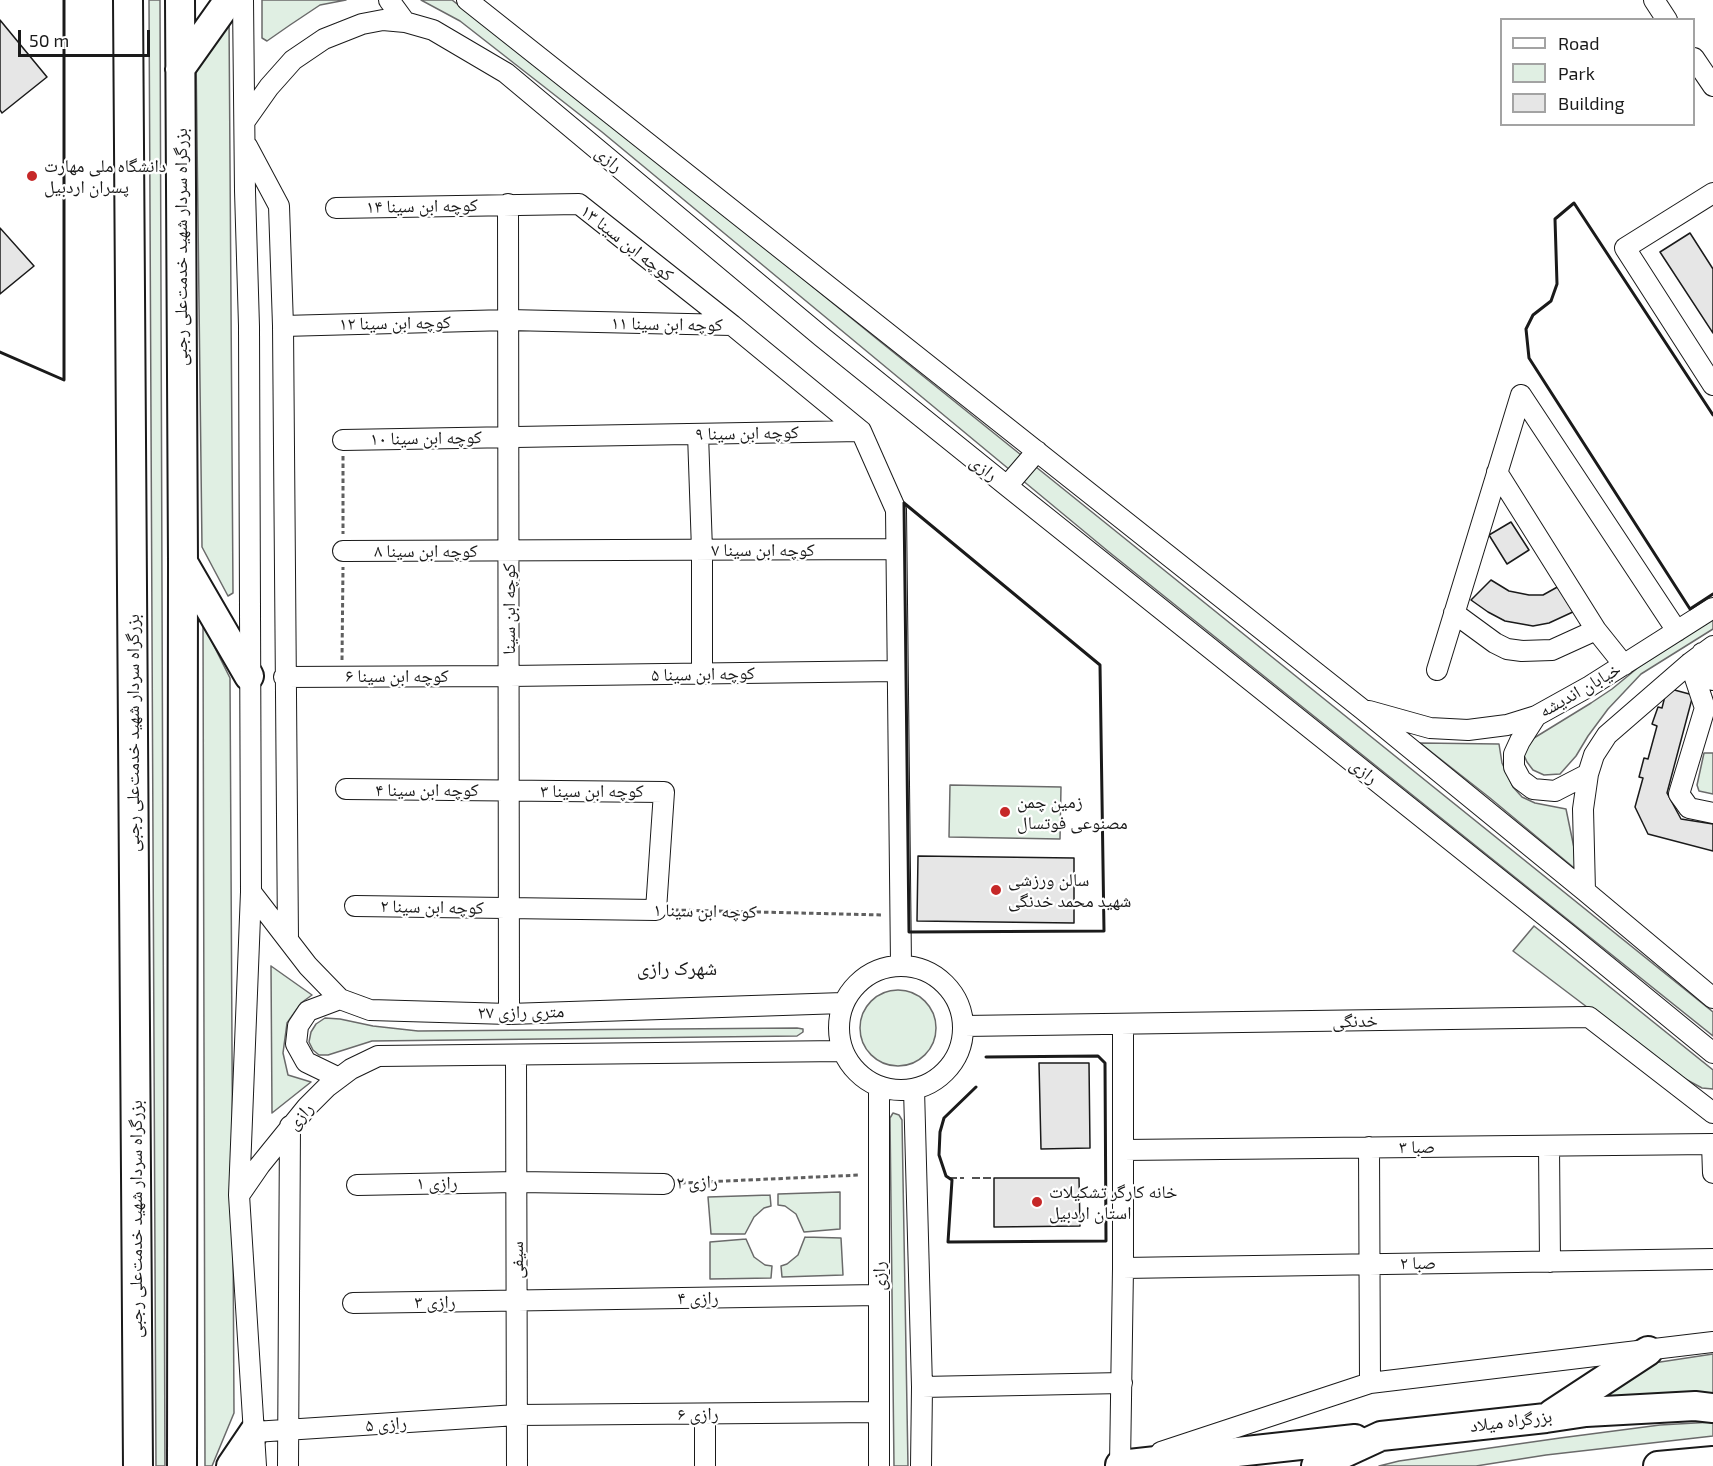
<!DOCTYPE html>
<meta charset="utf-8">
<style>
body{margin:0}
#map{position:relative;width:1713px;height:1466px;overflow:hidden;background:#fff;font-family:"Exo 2",sans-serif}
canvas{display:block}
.legend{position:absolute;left:1500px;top:18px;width:195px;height:108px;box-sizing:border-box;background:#fff;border:2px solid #a3a3a3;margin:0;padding:8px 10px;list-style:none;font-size:18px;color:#1a1a1a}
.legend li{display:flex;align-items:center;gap:12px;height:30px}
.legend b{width:30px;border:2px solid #a3a3a3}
.scale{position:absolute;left:18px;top:30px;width:132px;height:27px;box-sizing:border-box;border:3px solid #1a1a1a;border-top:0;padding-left:8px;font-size:18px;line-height:21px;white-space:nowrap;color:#1a1a1a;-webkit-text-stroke:4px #fff;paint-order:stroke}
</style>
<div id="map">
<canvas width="1713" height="1466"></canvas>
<ul class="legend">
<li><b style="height:8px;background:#fff"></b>Road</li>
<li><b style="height:16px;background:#e0efe3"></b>Park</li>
<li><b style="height:16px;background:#e6e6e6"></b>Building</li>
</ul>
<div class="scale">50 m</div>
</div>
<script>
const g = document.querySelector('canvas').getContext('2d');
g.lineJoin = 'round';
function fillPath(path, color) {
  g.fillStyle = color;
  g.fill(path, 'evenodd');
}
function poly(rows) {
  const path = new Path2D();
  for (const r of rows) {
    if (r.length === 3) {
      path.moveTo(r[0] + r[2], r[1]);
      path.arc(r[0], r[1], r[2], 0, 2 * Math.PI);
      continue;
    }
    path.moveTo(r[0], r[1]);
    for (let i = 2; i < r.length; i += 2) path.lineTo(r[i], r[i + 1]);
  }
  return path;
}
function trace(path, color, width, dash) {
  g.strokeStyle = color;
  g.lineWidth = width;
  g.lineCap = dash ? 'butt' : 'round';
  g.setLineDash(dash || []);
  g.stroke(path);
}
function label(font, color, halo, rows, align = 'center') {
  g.font = font + ' "Exo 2","Noto Naskh Arabic",sans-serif';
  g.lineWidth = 4.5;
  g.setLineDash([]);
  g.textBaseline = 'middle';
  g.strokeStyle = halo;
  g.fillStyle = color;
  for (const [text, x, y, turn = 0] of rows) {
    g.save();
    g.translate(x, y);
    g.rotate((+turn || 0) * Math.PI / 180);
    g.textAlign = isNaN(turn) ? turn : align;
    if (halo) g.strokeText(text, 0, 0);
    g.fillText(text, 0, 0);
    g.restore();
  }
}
const green = poly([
 [149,0,160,0,165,1466,156,1466,149,0],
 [262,0,346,0,320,5,290,25,267,41,262,38,262,0],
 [421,0,452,0,610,122,877,339,1713,1012,1713,1036,1109,552,602,132,460,21,421,0],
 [229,17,233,593,228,596,202,547,196,56,229,17],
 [1713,619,1713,629,1641,674,1608,709,1588,736,1576,756,1560,774,1544,775,1533,770,1527,762,1523,753,1534,738,1591,703,1612,689,1640,666,1713,619],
 [203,624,230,678,234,1413,212,1466,205,1466,203,624],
 [1420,743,1499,744,1502,763,1513,787,1522,797,1535,803,1566,809,1579,872,1490,798,1420,743],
 [1704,753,1713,753,1713,794,1699,791,1697,785,1704,753],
 [950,785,1061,787,1060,839,949,837,950,785],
 [1534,926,1713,1070,1713,1089,1702,1088,1674,1073,1513,951,1534,926],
 [271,966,312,995,301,1003,287,1023,283,1053,288,1075,311,1082,272,1113,271,966],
 [898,1028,38],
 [325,1018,340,1019,373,1026,418,1031,797,1028,803,1029,803,1032,797,1036,372,1041,328,1055,319,1055,313,1050,309,1042,311,1032,316,1024,325,1018],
 [893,1113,899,1115,902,1120,908,1466,894,1466,890,1118,893,1113],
 [840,1192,840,1229,804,1232,796,1214,785,1206,778,1205,778,1194,840,1192],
 [770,1195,771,1206,764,1208,754,1217,745,1234,711,1234,708,1197,770,1195],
 [805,1237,841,1238,843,1275,782,1277,781,1266,787,1264,798,1255,805,1237],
 [746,1239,754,1257,765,1265,772,1266,771,1278,710,1279,710,1242,746,1239],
 [1713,1354,1713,1396,1598,1398,1647,1364,1713,1354],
 [1713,1422,1713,1436,1546,1455,1476,1466,1379,1466,1399,1461,1560,1438,1660,1425,1713,1422]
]);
const building = poly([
 [0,20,47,77,2,113,0,110,0,20],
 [0,228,34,266,0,294,0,228],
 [1690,233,1713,269,1713,333,1660,252,1690,233],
 [1511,522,1529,550,1507,564,1489,535,1511,522],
 [1491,580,1509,591,1529,595,1543,595,1561,585,1575,611,1549,623,1533,626,1505,621,1488,612,1471,600,1491,580],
 [1667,688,1693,695,1667,793,1681,819,1713,824,1713,851,1648,834,1635,807,1643,778,1639,777,1644,758,1648,759,1657,726,1652,724,1658,707,1662,708,1667,688],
 [918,856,1074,858,1074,923,917,921,918,856],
 [1039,1063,1089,1063,1090,1148,1041,1149,1039,1063],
 [994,1178,1079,1178,1080,1226,994,1227,994,1178]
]);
const path = poly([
 [343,456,343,534],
 [342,660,343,567],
 [674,910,883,915],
 [681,1183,860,1175]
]);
const minor = poly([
 [243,0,245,191,249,326,251,892,239,1195,256,1466],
 [389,0,405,22],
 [467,0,1362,709,1585,891,1713,998],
 [1654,0,1667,20],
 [1694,58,1713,86],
 [245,121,269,87,293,60,324,39,362,24,383,20,405,22,433,30,506,73,822,337,1007,486,1569,935,1713,1053],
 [247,146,279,206,283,326,288,939],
 [1713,193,1625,248,1713,385],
 [508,204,509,1014],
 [336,208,579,204,732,325],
 [283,326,508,320,732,325,861,431],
 [1521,395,1677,631],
 [698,434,702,550,702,674],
 [343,440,861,431,896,510,901,965],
 [1497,472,1596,630,1624,665],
 [1007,486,1037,451],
 [343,551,896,549],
 [1454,613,1495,643,1507,649,1522,651,1552,650,1596,630],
 [1702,653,1713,680],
 [1690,663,1705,708,1679,794,1689,808,1713,813],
 [1437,670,1521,395],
 [284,677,509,676,897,671],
 [1369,711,1430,728,1468,730,1507,725,1536,716,1590,686,1713,608],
 [1536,716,1520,741,1514,754,1514,767,1521,780,1533,789,1555,791,1588,774],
 [346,789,664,792,656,910,355,906],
 [1585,891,1583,809,1588,774,1594,755,1607,735,1690,663,1713,646],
 [251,892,308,966,340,999,370,1010,509,1014,843,1003],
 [901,1028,62],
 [964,1026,1589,1017,1713,1113],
 [516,1055,517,1466],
 [339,1078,306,1062,296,1044,298,1026,308,1011,340,999],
 [914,1089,922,1387,921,1466],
 [1549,1146,1550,1262],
 [1369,1147,1370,1383],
 [1123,1150,1712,1144,1713,1173],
 [357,1185,517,1182,664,1184],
 [240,1194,260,1165,307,1107,327,1087,351,1069,378,1056,843,1051],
 [1123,1268,1713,1259],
 [353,1303,879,1295],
 [922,1387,1122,1383],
 [705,1414,705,1466],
 [254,1432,517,1415,879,1412],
 [1161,1452,1370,1383,1713,1342],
 [1120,1465,1123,1268,1123,1024],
 [288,1466,290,1126],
 [879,1466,879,1086]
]);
const highway = poly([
 [128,0,138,1466],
 [180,0,183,562,182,1466],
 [180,69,229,0],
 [184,564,249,676],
 [1552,1414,1648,1351],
 [1120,1465,1355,1439],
 [231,1466,254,1432],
 [1316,1466,1381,1436,1546,1418,1586,1412,1695,1406,1713,1408],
 [1658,1466,1713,1461]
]);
const fence = poly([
 [949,1178,964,1178],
 [972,1178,994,1178]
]);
const wall = poly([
 [0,352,64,380,64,0],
 [1713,415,1574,203,1555,219,1557,284,1551,301,1533,315,1526,329,1529,358,1690,609,1713,594],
 [904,503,1100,665,1104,931,909,932,904,503],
 [976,1087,944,1118,940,1132,939,1155,946,1176,952,1180,948,1242,1106,1241,1105,1063,1098,1056,986,1057]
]);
const markers = [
 [32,176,6,"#c62828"],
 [1005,812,6,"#c62828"],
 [996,890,6,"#c62828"],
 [1037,1202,6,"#c62828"]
];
const streetNames = [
 ["رازی",609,159,40],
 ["کوچه ابن سینا ۱۴",422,206,-1],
 ["کوچه ابن سینا ۱۳",627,243,38],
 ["بزرگراه سردار شهید خدمت‌علی رجبی",181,247,-90],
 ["کوچه ابن سینا ۱۲",395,323,-1],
 ["کوچه ابن سینا ۱۱",667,324,1],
 ["کوچه ابن سینا ۹",747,433,-1],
 ["کوچه ابن سینا ۱۰",426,438,-1],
 ["رازی",984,468,39],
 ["کوچه ابن سینا ۷",763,550],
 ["کوچه ابن سینا ۸",426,551],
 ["کوچه ابن سینا",509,609,-90],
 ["کوچه ابن سینا ۵",703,674,-1],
 ["کوچه ابن سینا ۶",397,676],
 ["خیابان اندیشه",1580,690,-30],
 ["بزرگراه سردار شهید خدمت‌علی رجبی",133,733,-90],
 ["رازی",1364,771,39],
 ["کوچه ابن سینا ۴",427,790],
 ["کوچه ابن سینا ۳",592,791],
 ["کوچه ابن سینا ۲",432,907,1],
 ["کوچه ابن سینا ۱",705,911,1],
 ["۲۷ متری رازی",521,1012,-1],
 ["خدنگی",1355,1021,-1],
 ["رازی",300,1116,-48],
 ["صبا ۳",1417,1147,-1],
 ["رازی ۲",697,1182,-2],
 ["رازی ۱",437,1183,-1],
 ["بزرگراه سردار شهید خدمت‌علی رجبی",136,1219,-90],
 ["سیفی",517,1260,-90],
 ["صبا ۲",1418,1263,-1],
 ["رازی",879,1276,-90],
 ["رازی ۴",698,1298,-1],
 ["رازی ۳",435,1302,-1],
 ["رازی ۶",698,1414,-1],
 ["بزرگراه میلاد",1511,1421,-7],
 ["رازی ۵",386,1424,-4]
];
const poiNames = [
 ["دانشگاه ملی مهارت",44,166],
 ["پسران اردبیل",44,187],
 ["زمین چمن",1017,802],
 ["مصنوعی فوتسال",1017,823],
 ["سالن ورزشی",1008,880],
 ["شهید محمد خدنگی",1008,901],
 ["خانه کارگر تشکیلات",1049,1192],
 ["استان اردبیل",1049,1213]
];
const neighbourhoodNames = [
 ["شهرک رازی",677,968]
];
fillPath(green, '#e0efe3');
trace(green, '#6a6a6a', 1.5);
fillPath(building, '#e6e6e6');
trace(building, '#1a1a1a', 1.5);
trace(minor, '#1a1a1a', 22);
trace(highway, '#1a1a1a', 32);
trace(path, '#5f5f5f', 3, [4.5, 3]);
trace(minor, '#fff', 20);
trace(highway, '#fff', 28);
trace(fence, '#1a1a1a', 1.5, [8, 3]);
trace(wall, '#1a1a1a', 3);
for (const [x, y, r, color] of markers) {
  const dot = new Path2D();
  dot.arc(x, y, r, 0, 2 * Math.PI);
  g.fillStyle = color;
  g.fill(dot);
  trace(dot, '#fff', 2);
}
label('18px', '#1a1a1a', '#fff', streetNames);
label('18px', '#1a1a1a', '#fff', poiNames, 'left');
label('20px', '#1a1a1a', '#fff', neighbourhoodNames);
</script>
